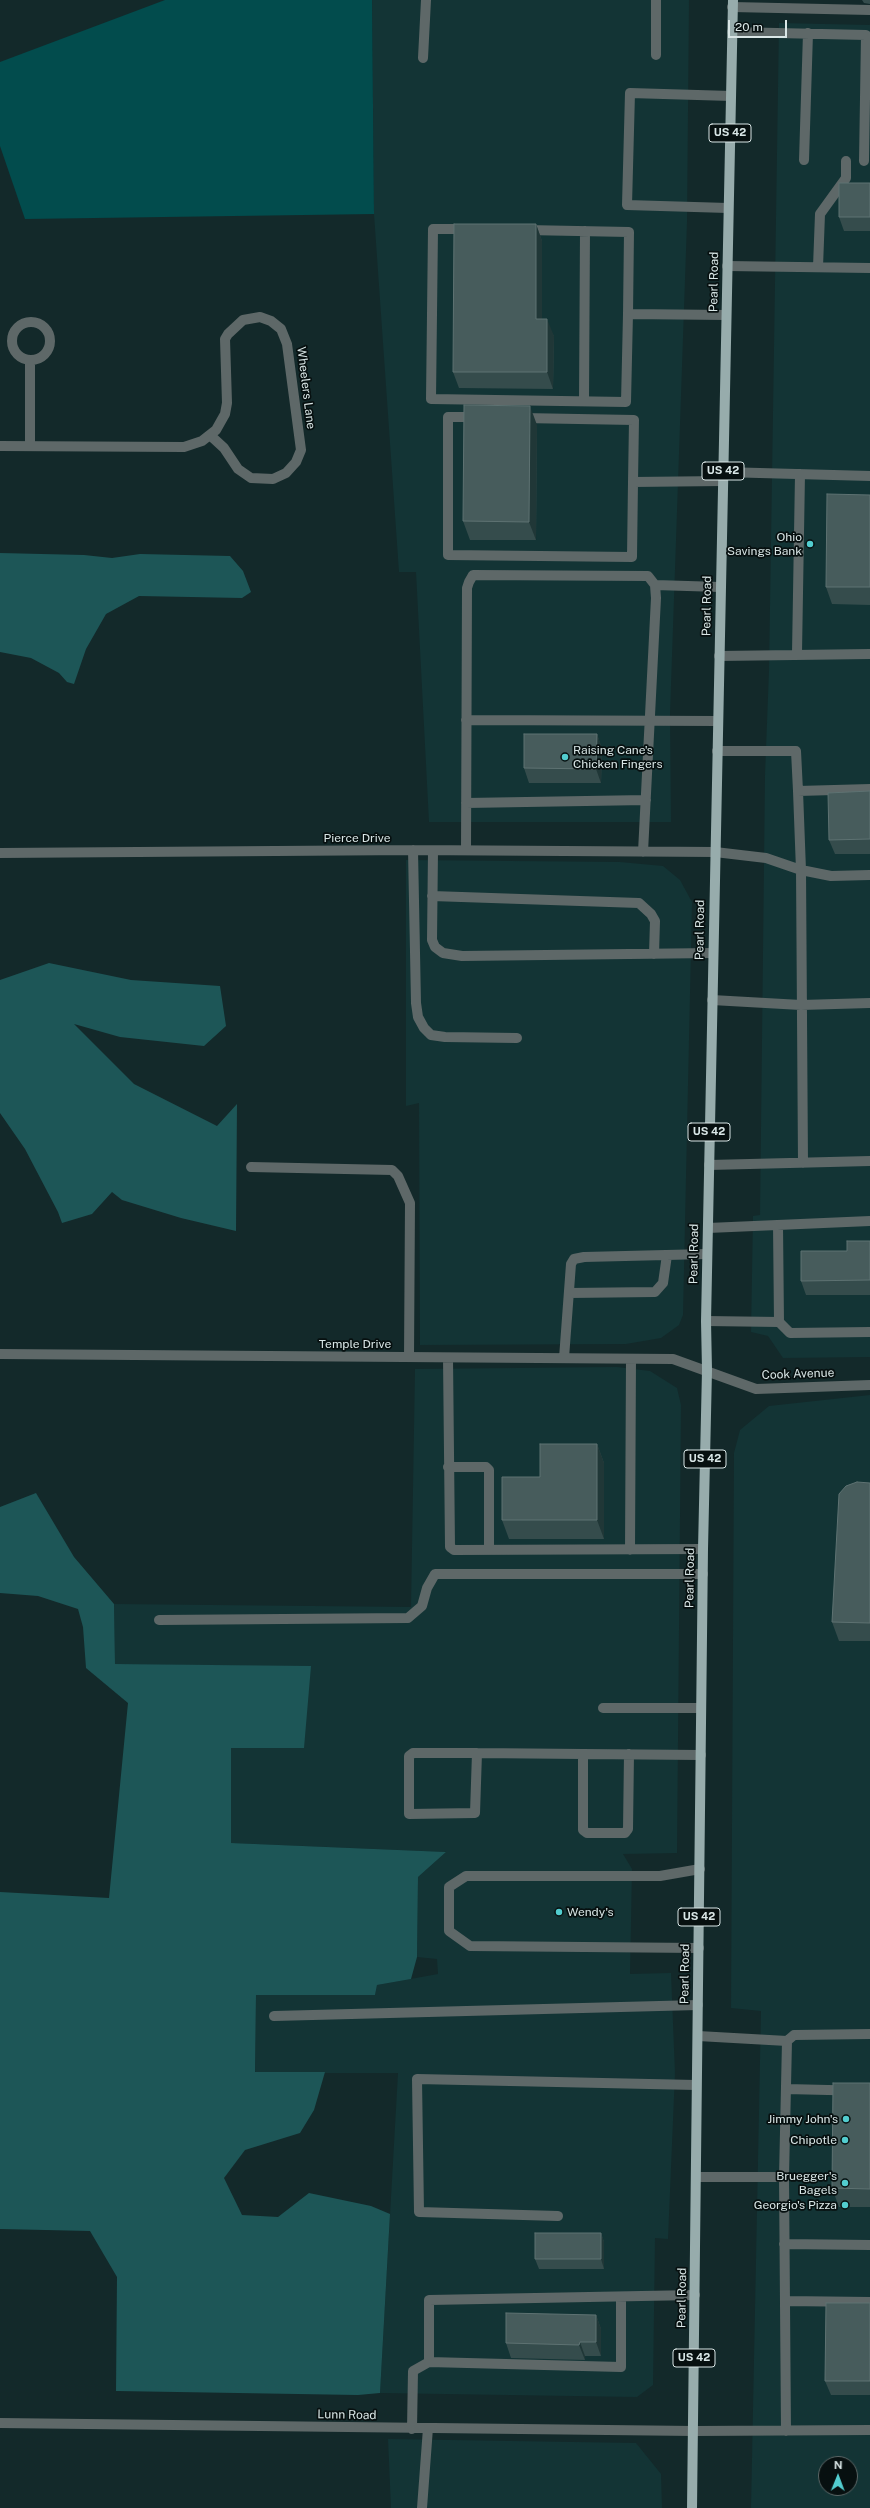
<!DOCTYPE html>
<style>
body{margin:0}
#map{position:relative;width:870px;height:2508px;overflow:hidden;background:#13292a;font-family:"Public Sans",sans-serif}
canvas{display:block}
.north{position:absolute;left:818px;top:2456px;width:40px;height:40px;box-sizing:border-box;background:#071010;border:1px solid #5b6666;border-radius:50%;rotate:1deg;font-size:11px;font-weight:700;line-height:16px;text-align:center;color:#d9e6e6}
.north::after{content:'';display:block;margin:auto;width:14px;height:18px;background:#52cdcf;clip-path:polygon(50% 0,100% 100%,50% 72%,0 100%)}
.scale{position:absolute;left:728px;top:20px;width:59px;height:18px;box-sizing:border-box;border:2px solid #d9e6e6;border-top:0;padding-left:5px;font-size:12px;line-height:14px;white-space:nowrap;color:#d9e6e6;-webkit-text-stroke:3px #071010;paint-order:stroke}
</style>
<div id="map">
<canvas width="870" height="2508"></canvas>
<div class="north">N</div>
<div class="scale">20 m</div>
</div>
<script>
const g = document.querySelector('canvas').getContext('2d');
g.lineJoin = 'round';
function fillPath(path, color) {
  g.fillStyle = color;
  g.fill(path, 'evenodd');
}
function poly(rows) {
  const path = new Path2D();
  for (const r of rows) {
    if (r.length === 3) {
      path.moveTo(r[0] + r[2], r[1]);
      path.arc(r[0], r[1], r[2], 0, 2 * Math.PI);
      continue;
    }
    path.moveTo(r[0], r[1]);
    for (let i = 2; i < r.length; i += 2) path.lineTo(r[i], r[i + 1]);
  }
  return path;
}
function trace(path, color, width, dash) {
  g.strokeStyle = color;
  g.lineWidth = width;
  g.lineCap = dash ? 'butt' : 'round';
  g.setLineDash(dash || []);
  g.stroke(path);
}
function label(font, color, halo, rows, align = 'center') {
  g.font = font + ' "Public Sans",sans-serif';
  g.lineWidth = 3.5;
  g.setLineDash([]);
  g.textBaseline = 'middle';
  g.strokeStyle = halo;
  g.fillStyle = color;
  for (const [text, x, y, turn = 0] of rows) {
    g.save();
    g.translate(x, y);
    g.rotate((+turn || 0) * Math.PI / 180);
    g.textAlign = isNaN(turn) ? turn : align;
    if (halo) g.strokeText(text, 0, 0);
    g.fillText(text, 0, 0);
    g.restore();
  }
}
const built = poly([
 [372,0,689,0,687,222,670,714,671,822,429,822,416,572,399,572,374,214],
 [779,23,870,25,870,1357,783,1358,768,1336,751,1332,753,1216,760,1215,765,775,769,671],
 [406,860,620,862,663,866,680,880,692,902,683,1315,679,1325,661,1338,626,1344,420,1345,419,1103,406,1106],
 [617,1367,650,1371,677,1388,681,1405,677,1853,623,1854,632,1869,630,1974,671,1973,675,2073,668,2239,655,2238,653,2385,637,2397,380,2393,398,2073,255,2073,256,1994,375,1995,377,1985,438,1974,437,1959,417,1957,418,1877,446,1852,231,1843,231,1748,311,1667,115,1664,114,1604,411,1607,415,1369],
 [870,1395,870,2508,751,2508,761,2011,731,2008,734,1453,740,1430,769,1406],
 [826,2464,850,2464,850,2488,826,2488],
 [388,2439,636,2443,661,2474,662,2508,391,2508]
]);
const green = poly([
 [165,0,372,0,374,214,25,219,0,146,0,62]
]);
const forest = poly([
 [0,553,84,555,112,558,140,554,230,556,243,571,251,592,242,598,139,596,106,614,86,649,74,684,67,682,59,673,31,658,0,652],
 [49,963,131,980,220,986,226,1026,204,1046,120,1037,74,1024,134,1084,217,1126,237,1104,236,1231,181,1218,122,1200,112,1192,92,1214,62,1223,58,1212,25,1149,0,1113,0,980],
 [36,1493,74,1557,114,1604,115,1664,311,1666,304,1748,231,1748,231,1843,446,1852,418,1877,417,1957,411,1979,377,1985,375,1995,256,1995,255,2072,325,2072,314,2110,300,2133,245,2150,224,2178,242,2215,278,2217,309,2193,371,2206,390,2214,380,2393,358,2395,116,2391,117,2277,90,2231,0,2229,0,1892,109,1898,128,1703,86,1668,83,1627,78,1609,38,1596,0,1593,0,1507]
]);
const minor = poly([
 [732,7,870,10],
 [732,32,866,35,864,161],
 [656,55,656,0],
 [423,58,426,0],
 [804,160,808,33],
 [728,208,627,205,630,93,731,96],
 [466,229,433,229,431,399,626,402,628,314],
 [526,230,629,232,628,314,726,315],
 [727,266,870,268],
 [818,267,820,214,846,178,846,161],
 [31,341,19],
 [30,360,30,446],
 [584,401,585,231],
 [478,417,448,417,448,555,632,557,633,482],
 [522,418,634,420,633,482,723,481],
 [0,446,184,447,202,441,216,430,225,414,227,403,225,339,228,334,243,320,260,317,271,321,281,329,287,344,301,450,296,462,286,473,273,479,251,478,238,469,224,448,211,436],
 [723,472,870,476],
 [655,585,720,587],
 [797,653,800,474],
 [719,656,870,654],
 [466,720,718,721],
 [717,751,796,751,798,791],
 [466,803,646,800],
 [413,850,416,1003,418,1017,424,1028,431,1035,445,1037,517,1038],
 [466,850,467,588,469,582,473,575,648,576,655,585,656,598,643,852],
 [433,851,432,940,435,947,443,953,462,956,713,953],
 [0,853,413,850,715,852,766,858,801,870,798,791,870,789],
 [432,896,639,903,651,914,655,921,654,954],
 [712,1000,801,1005,870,1003],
 [803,1163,801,870,831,876,870,875],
 [709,1165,870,1161],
 [251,1167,392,1170,398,1176,410,1203,409,1357],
 [778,1225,779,1322],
 [708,1228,870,1221],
 [569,1293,655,1292,663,1283,667,1255],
 [706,1321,779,1322,790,1333,870,1332],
 [0,1354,673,1359,756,1389,870,1385],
 [448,1358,450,1547,454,1550,703,1549],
 [564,1358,571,1264,574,1259,584,1257,707,1254],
 [448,1467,486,1467,489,1470,489,1550],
 [630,1550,631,1359],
 [159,1620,408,1618,422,1606,427,1588,435,1574,703,1574],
 [603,1708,701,1708],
 [477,1753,475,1813,409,1814,409,1756,413,1753,477,1753,583,1754,701,1755],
 [583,1754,583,1830,587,1833,625,1833,628,1829,629,1754],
 [699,1948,470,1946,449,1931,449,1887,466,1876,660,1876,700,1869],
 [274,2016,698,2005],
 [787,2041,794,2035,870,2034],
 [786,2089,870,2091],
 [696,2177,784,2177,787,2041,698,2036],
 [784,2177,786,2431],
 [558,2216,419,2212,417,2079,696,2085],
 [784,2244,870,2245],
 [785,2301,870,2302],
 [429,2362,429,2300,695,2295],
 [0,2423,694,2431,870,2430],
 [412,2429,413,2371,429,2362,621,2367,621,2297],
 [422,2508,428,2428]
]);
const major = poly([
 [692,2508,703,1549,707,1370,706,1321,733,0]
]);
const wall = poly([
 [862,0,870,0,870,4,864,3],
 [870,183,870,231,844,231,839,217],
 [536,224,542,241,542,319,554,336,553,389,459,388,453,372],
 [537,425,536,540,470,540,463,521],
 [870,495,870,605,832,604,826,587],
 [597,734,602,749,601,783,529,783,524,768],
 [870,791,870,854,835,854,829,840],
 [870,1241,870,1295,806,1295,801,1281,847,1251],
 [597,1444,604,1463,604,1539,509,1539,502,1520,540,1477],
 [870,1483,870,1641,839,1641,832,1622],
 [870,2083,870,2207,839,2207,832,2188],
 [601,2233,604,2242,604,2269,539,2269,535,2259],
 [870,2303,870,2395,831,2395,825,2381],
 [596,2315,601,2329,601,2356,585,2356,585,2360,511,2358,506,2343]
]);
const shadedWall = poly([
 [536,224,542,241,542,336,536,319],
 [547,319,554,336,553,389,547,372],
 [530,406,537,425,536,540,529,522],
 [597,734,602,749,601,783,596,769],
 [597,1444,604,1463,604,1539,597,1520],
 [601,2233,604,2242,604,2269,601,2259],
 [596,2315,601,2329,601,2356,596,2342],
 [580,2342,585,2356,585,2360,579,2345]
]);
const building = poly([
 [839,183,870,183,870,217,839,217,839,183],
 [454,224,536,224,536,319,547,319,547,372,453,372,454,224],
 [464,405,530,406,529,522,463,521,464,405],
 [827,494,870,495,870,587,826,587,827,494],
 [524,734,597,734,596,769,524,768,524,734],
 [870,791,870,839,829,840,828,793,870,791],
 [847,1241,870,1241,870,1280,801,1281,801,1251,847,1251,847,1241],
 [540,1444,597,1444,597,1520,502,1520,502,1477,540,1477,540,1444],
 [857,1482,870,1483,870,1623,832,1622,839,1494,846,1486,857,1482],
 [833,2083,870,2083,870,2189,832,2188,833,2083],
 [535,2233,601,2233,601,2259,535,2259,535,2233],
 [826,2303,870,2303,870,2381,825,2381,826,2303],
 [506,2313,596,2315,596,2342,580,2342,579,2345,506,2343,506,2313]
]);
const markers = [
 [810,544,4,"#52cdcf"],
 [565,757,4,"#52cdcf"],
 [559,1912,4,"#52cdcf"],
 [846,2119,4,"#52cdcf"],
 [845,2140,4,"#52cdcf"],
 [845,2183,4,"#52cdcf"],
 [845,2205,4,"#52cdcf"]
];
const shields = [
 [730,133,42],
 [723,471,42],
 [709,1132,42],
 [705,1459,42],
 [699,1917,42],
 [694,2358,42]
];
const shieldNames = [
 ["US 42",730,133],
 ["US 42",723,471],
 ["US 42",709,1132],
 ["US 42",705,1459],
 ["US 42",699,1917],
 ["US 42",694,2358]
];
const streetNames = [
 ["Pearl Road",714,282,-89],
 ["Wheelers Lane",306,388,83],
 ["Pearl Road",707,606,-89],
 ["Pierce Drive",357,838],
 ["Pearl Road",700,930,-89],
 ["Pearl Road",694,1254,-89],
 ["Temple Drive",355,1344],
 ["Cook Avenue",798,1374,-2],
 ["Pearl Road",690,1578,-89],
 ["Pearl Road",685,1974,-89],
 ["Pearl Road",682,2298,-89],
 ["Lunn Road",347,2415,1]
];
const poiNames = [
 ["Ohio",802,537],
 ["Savings Bank",802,551],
 ["Raising Cane's",573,750,"left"],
 ["Chicken Fingers",573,764,"left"],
 ["Wendy's",567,1912,"left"],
 ["Jimmy John's",838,2119],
 ["Chipotle",837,2140],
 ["Bruegger's",837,2176],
 ["Bagels",837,2190],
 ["Georgio's Pizza",837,2205]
];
fillPath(built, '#133435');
fillPath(green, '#024c4d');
fillPath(forest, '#1d5657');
trace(minor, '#5e6868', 10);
trace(major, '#97acac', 10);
fillPath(wall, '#354c4c');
fillPath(shadedWall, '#203737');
fillPath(building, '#475c5c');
trace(building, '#5e7272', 1);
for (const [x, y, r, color] of markers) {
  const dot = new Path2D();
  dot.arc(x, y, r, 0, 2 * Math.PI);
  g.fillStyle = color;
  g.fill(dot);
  trace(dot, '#071010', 1.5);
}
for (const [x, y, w] of shields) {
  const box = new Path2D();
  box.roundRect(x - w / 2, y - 9, w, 18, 3);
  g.fillStyle = '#071010';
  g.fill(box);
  trace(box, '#d9e6e6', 1);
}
label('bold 11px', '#d9e6e6', null, shieldNames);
label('12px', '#d9e6e6', '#071010', streetNames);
label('12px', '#d9e6e6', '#071010', poiNames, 'right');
</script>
